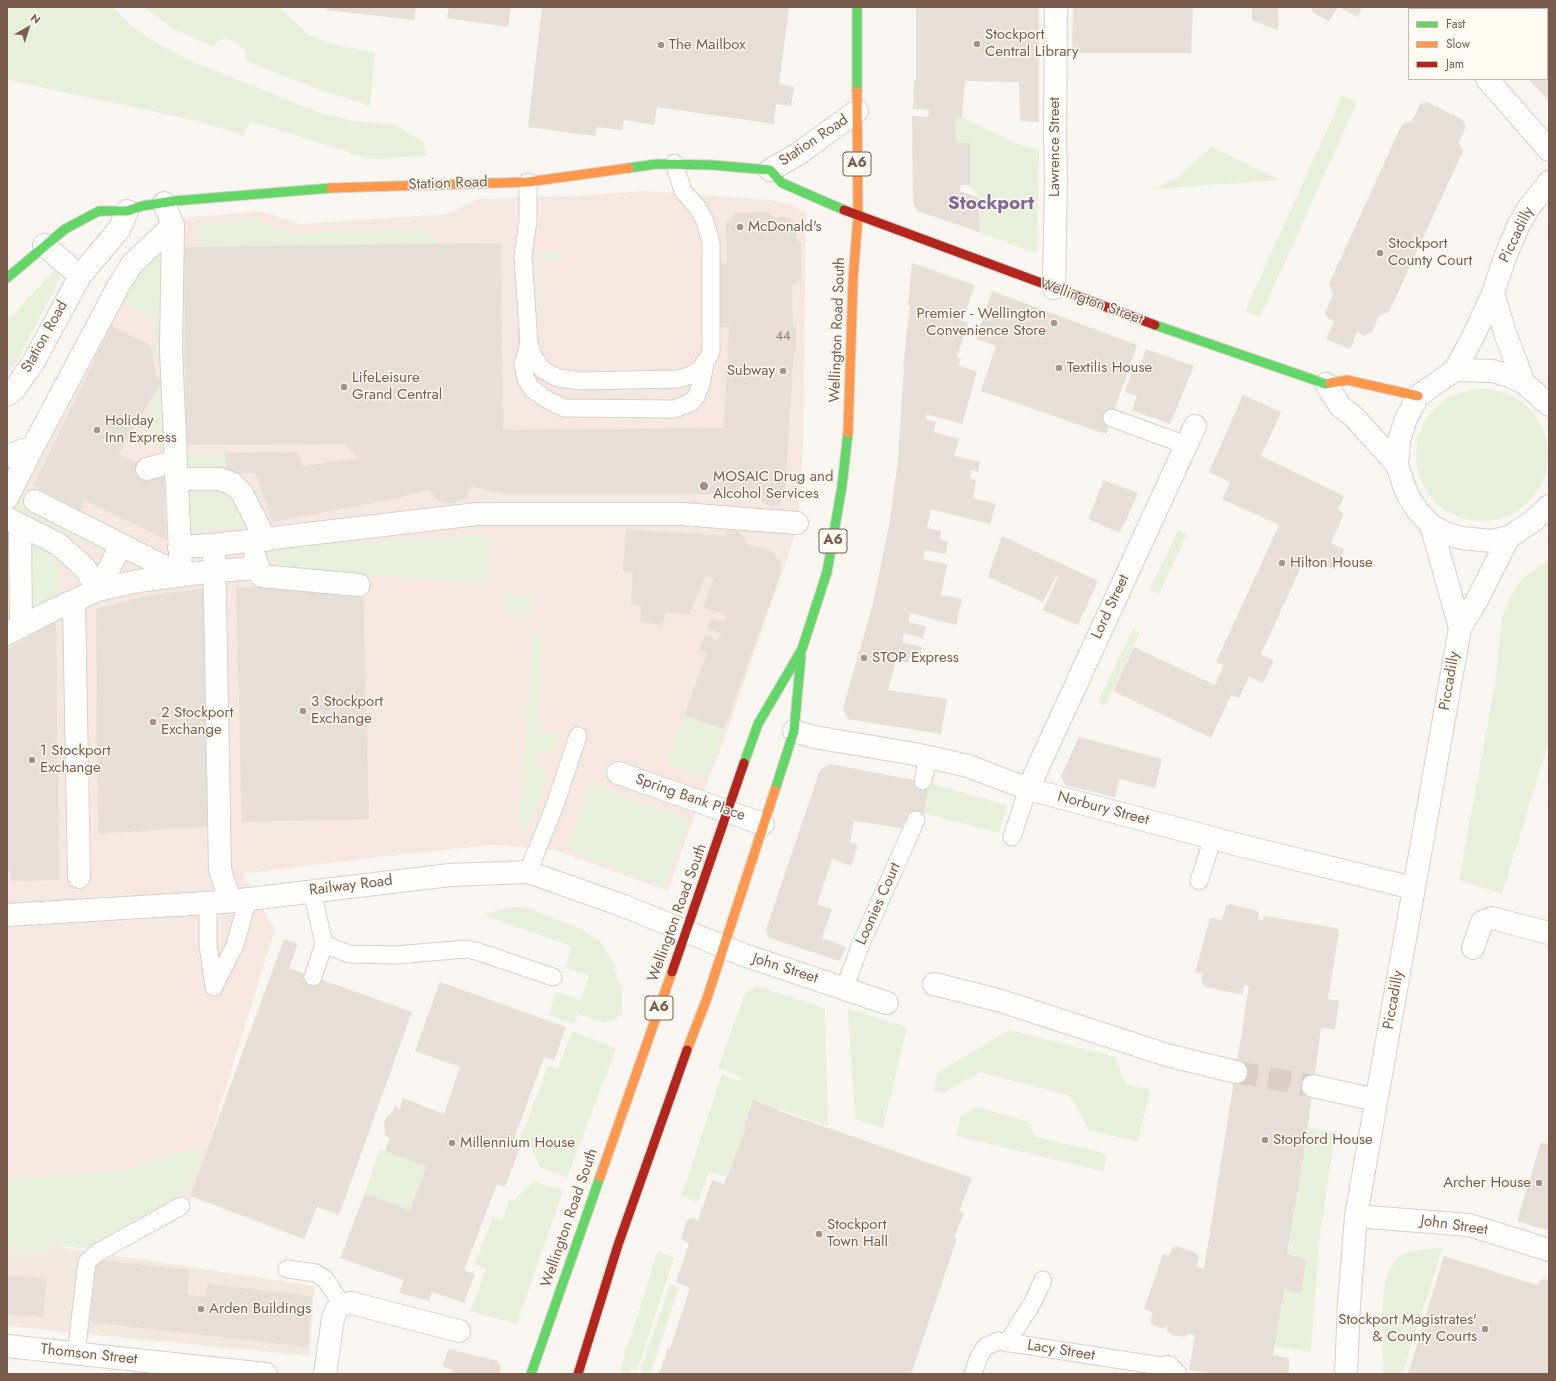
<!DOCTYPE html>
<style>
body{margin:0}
#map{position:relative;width:1556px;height:1381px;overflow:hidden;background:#f9f5f0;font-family:Jost,sans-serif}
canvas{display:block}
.frame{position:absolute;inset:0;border:8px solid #7a5c4d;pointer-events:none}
.legend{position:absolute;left:1408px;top:8px;width:140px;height:72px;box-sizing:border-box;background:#fffaf3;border:1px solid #cabbb1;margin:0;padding:5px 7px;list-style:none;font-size:12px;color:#7a5c4d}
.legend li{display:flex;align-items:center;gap:8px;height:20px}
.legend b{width:20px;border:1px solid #cabbb1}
.north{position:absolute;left:8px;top:8px;width:40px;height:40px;-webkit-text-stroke:3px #fffaf3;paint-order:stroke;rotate:39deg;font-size:11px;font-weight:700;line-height:16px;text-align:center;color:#7a5c4d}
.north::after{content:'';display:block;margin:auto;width:14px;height:18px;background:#7a5c4d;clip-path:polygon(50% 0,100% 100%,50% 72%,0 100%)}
</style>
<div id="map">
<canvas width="1556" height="1381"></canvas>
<div class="frame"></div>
<ul class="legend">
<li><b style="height:5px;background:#63d668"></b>Fast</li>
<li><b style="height:5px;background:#ff974d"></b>Slow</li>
<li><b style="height:5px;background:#b3261e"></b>Jam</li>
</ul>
<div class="north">N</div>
</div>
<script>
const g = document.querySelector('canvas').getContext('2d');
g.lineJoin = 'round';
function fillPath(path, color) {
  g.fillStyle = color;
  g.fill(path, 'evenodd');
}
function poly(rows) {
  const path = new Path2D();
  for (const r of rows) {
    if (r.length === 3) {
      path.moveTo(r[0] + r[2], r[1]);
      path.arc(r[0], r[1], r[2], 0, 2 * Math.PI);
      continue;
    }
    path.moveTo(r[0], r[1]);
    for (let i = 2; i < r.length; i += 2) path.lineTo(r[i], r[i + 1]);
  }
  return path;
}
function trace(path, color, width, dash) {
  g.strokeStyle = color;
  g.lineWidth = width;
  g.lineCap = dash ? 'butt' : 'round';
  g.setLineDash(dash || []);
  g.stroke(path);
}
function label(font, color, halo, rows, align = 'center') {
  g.font = font + ' Jost,sans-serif';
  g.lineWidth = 3;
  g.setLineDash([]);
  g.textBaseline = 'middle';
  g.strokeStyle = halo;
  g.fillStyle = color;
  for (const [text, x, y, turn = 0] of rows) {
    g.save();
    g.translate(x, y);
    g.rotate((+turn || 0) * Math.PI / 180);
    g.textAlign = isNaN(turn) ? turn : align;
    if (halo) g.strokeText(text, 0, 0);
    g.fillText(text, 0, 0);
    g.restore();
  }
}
const residential = poly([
 [7,1247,59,1247,314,1286,310,1356,7,1326]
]);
const commercial = poly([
 [645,191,772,200,790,204,806,212,803,442,800,501,795,535,727,731,692,822,668,891,555,850,509,846,491,845,360,859,243,874,275,930,190,1202,185,1200,101,1246,7,1248,7,469,17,464,105,304,104,282,181,218,262,211,300,224,447,214,477,199,579,196]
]);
const green = poly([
 [7,7,112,7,128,23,145,36,180,56,314,111,352,121,394,124,424,142,426,150,425,156,370,159,251,121,243,135,198,121,7,80],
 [144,7,279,7,307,34,327,43,375,53,370,106,312,87,246,61,245,50,235,42,228,39,223,39,218,41,213,47,172,28],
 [1342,96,1357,102,1260,317,1245,311],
 [962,117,1017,144,1039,150,1037,254,979,232,979,198,970,185,970,163,956,143,955,118],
 [1211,147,1280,180,1153,189,1177,178],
 [254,220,291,234,422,228,439,243,200,246,199,227,207,224],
 [163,252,166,357,153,358,152,349,156,349,155,318,122,302,136,276],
 [542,252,561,255,561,260,540,258,541,321,537,321,538,253],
 [180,257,184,257,185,365,181,364],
 [54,270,60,272,60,278,19,358,12,368,7,371,7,322],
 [162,380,164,446,155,446,154,420,147,406],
 [1482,455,66],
 [225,453,226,474,188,476,187,454],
 [190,485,228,488,247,525,191,533],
 [20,498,109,543,105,552,15,507],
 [1178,530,1187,534,1159,595,1149,590],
 [7,533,17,539,17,613,7,618],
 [491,535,488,582,289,571,266,554,277,554,282,548,285,547],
 [23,542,58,559,62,595,23,611],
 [1549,559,1549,748,1547,747,1502,894,1459,880,1495,684,1502,618,1511,596,1521,580],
 [503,593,533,597,532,613,503,612],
 [1132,630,1140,633,1105,706,1098,702],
 [533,634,542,635,538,732,557,733,556,748,552,751,538,751,537,770,549,771,529,823,522,835,519,835],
 [684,715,724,729,706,779,668,764],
 [929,783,1007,805,999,833,923,813],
 [591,784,689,820,665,887,568,850],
 [510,907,526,907,581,929,600,942,612,961,622,989,622,1015,604,1023,578,1014,574,1024,548,1015,557,992,581,1000,589,976,565,967,572,946,482,915],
 [756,986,825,1008,828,1126,753,1100,744,1125,746,1127,726,1177,709,1172,698,1202,681,1196,722,1075,741,1081,742,1077,718,1068,745,993],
 [848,1009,907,1027,883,1128,855,1119],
 [1010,1030,1115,1057,1126,1084,1150,1090,1138,1142,1089,1130,1070,1096,980,1072,944,1093,934,1091,937,1073],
 [572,1031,616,1048,567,1178,540,1167,530,1146,519,1142,548,1066,558,1070],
 [976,1107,1027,1121,1036,1137,1107,1154,1103,1171,956,1136,961,1116],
 [1308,1127,1335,1132,1319,1243,1311,1352,1274,1346,1284,1290,1301,1293,1307,1259,1287,1254],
 [203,1147,186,1195,92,1249,50,1244,48,1252,7,1249,7,1179,122,1171],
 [380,1149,426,1167,410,1210,365,1193],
 [534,1181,563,1191,517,1324,470,1311,486,1269,475,1264,493,1217,502,1220,510,1199,514,1200],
 [1443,1248,1402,1374,1383,1374,1382,1314,1385,1281,1391,1268,1399,1256,1415,1250],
 [658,1251,674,1258,637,1370,631,1368,628,1374,620,1374,622,1363],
 [670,1285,679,1288,650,1374,642,1374,644,1370,641,1369]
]);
const building = poly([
 [326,7,416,7,414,20,326,10],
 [449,7,511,7,508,27,447,18],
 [542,7,789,7,779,84,794,87,791,106,776,104,774,124,657,107,654,125,624,120,622,130,597,127,595,136,528,127],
 [916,7,1039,7,1039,122,1020,121,1019,82,965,81,962,117,955,118,956,143,970,143,970,185,961,185,960,191,979,198,979,232,918,211,913,203,912,116,928,117,929,110,913,109,914,80,916,81],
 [1073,7,1193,7,1191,53,1072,53],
 [1252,7,1278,7,1279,23,1277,30,1252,20],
 [1312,7,1362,7,1358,17,1338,7,1329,21,1312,12],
 [1462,7,1508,7,1506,9,1464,9],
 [1541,7,1545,7,1549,11,1549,101,1528,79,1547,79,1547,9,1539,9],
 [1427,102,1463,120,1466,126,1459,143,1463,151,1389,312,1379,316,1372,332,1364,336,1357,332,1350,349,1326,339,1334,321,1327,317,1325,312,1333,295,1329,284,1402,124,1412,121,1420,104],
 [769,212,776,219,781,216,793,219,798,229,796,238,801,244,801,278,792,287,793,327,796,327,796,351,794,351,785,490,779,504,770,506,765,504,758,498,756,492,721,494,504,494,472,486,465,499,453,503,443,503,437,499,432,494,430,489,398,498,273,522,255,473,226,474,225,453,297,452,303,466,359,458,344,444,186,445,184,247,501,243,503,430,724,428,729,327,719,327,716,262,727,263,726,223,736,213],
 [912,263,975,285,962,321,968,323,957,357,961,358,958,365,977,372,962,424,926,414,926,419,936,422,934,432,959,439,954,456,980,462,978,472,971,470,970,478,976,480,973,498,996,504,990,524,931,509,927,528,941,531,940,540,948,542,946,554,925,550,923,559,947,564,941,595,962,599,956,625,910,613,908,622,926,626,923,638,904,633,902,642,922,647,920,657,910,654,908,663,896,660,888,690,947,699,941,734,848,719,843,708,873,604,890,520,898,461,904,367,903,367,910,305,908,305],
 [992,291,1137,345,1106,434,981,391,996,346,976,339],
 [111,326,150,345,156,376,162,380,119,454,164,478,166,540,85,500,80,510,33,486],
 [1146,349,1194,366,1170,424,1132,410,1137,396,1125,392,1134,365,1140,366],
 [1243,395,1281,412,1261,456,1344,496,1338,510,1344,513,1331,543,1344,549,1335,570,1306,556,1261,654,1274,660,1263,683,1249,677,1239,698,1231,695,1211,738,1113,691,1134,647,1215,685,1224,665,1216,662,1279,525,1222,499,1230,482,1209,472],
 [1104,480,1138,493,1120,533,1088,519],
 [626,529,724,536,728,530,737,530,745,538,745,543,772,552,781,562,780,576,724,729,684,715,707,653,699,650,705,635,718,640,721,633,707,629,712,618,724,622,726,615,703,607,714,578,705,577,689,615,666,612,662,625,640,622,641,606,631,605,633,572,623,571],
 [1002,536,1098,581,1078,625,1043,610,1058,576,1056,576,1043,602,988,577],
 [363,585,369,819,242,822,236,588],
 [207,588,212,826,98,834,96,609,150,595],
 [56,621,59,880,10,881,10,871,7,871,7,650],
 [1079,737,1162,759,1155,788,1119,779,1115,797,1065,785,1061,776],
 [830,764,929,783,923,818,908,816,901,828,854,821,850,842,858,845,851,866,832,859,817,904,832,909,822,938,846,947,840,961,773,939,769,937,766,930,820,770],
 [1231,904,1257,911,1259,914,1258,919,1262,920,1265,916,1336,928,1339,932,1328,999,1339,1001,1335,1029,1321,1028,1304,1153,1287,1254,1307,1259,1301,1293,1284,1290,1273,1355,1289,1358,1289,1374,1215,1374,1189,1370,1195,1335,1188,1334,1185,1337,1171,1335,1167,1330,1167,1326,1161,1328,1153,1325,1150,1321,1153,1313,1144,1309,1163,1254,1169,1256,1173,1247,1177,1246,1198,1254,1199,1258,1197,1266,1204,1269,1249,986,1244,985,1243,993,1239,994,1205,987,1201,980,1203,974,1195,972,1210,918,1222,920,1226,906],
 [284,939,298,944,289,968,412,1012,339,1215,317,1207,304,1239,190,1196],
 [440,982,566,1027,554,1060,544,1057,513,1142,521,1145,505,1187,497,1184,464,1270,475,1274,464,1303,432,1292,429,1301,399,1293,404,1280,340,1258,365,1193,410,1210,426,1167,385,1151,390,1138,385,1136,384,1124,386,1117,393,1112,395,1106,400,1109,403,1098,444,1114,460,1067,415,1051],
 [753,1100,779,1110,779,1111,972,1178,959,1211,964,1213,954,1238,957,1239,911,1374,659,1374,668,1348,670,1349,690,1288,676,1282,689,1244,681,1238,687,1220,694,1218,698,1220,712,1180,724,1184,746,1127,744,1126],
 [1541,1142,1549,1145,1549,1231,1517,1221],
 [1444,1256,1537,1285,1539,1281,1544,1279,1549,1280,1549,1374,1408,1374],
 [97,1260,189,1270,187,1295,206,1297,207,1284,312,1296,308,1347,90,1322],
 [7,1275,47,1279,43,1317,7,1314],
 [449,1349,498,1361,501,1368,499,1374,451,1374,453,1370,442,1366]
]);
const streetTunnel = poly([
 [1236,1072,1313,1086]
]);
const lane = poly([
 [528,182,528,220,523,256,529,343,532,354,543,370,558,378,581,381,678,379,691,375,699,370,708,358,711,352,711,243,705,221,698,208,683,191,674,163],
 [529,343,523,364,526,379,532,389,546,399,564,408,674,409,690,403,696,397,701,385,705,363],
 [1112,418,1186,445],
 [923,781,928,757],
 [1012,837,1028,789],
 [528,872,555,805,578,736],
 [1199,881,1213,838],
 [312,891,324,944,313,977],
 [208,903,208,945,214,987],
 [324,944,349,954,396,955,466,949,476,951,553,977],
 [214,987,235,945,248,899],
 [844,989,860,946,916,820],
 [287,1269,316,1273,325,1279,342,1304],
 [1007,1343,1033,1302,1043,1280],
 [76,1354,87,1262,97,1253,181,1206],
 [973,1374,978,1359,985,1347,998,1341,1168,1367]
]);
const street = poly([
 [1429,7,1431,9],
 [1487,79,1549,150],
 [770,170,798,154,857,111],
 [164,203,173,225,171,349,181,575],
 [44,245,80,276],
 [1054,288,1056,180,1055,136,1056,7],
 [1493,293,1505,333,1524,383],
 [1455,370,1473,337,1493,293,1505,257,1519,224,1530,206,1549,182],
 [1326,384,1340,406,1355,418,1397,465],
 [7,395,14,390,34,361,80,276,120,228,127,211],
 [1549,405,1524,383,1509,376,1493,371,1455,370,1418,396,1406,419,1399,440,1397,465,1407,494,1417,510,1431,525,1447,534,1461,538,1492,541,1509,537,1533,521,1549,506],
 [7,456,33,447,119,285,132,264,173,225],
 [147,469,175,461],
 [176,479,220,479,233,484,242,493,266,540],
 [7,498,33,447],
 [35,501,181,575],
 [7,518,58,544,85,568,98,590],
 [20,525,21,627],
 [1431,525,1460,628],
 [214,545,477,514,682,514,797,523],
 [179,547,214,545,220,870,230,901],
 [255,558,261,576,359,585],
 [98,590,121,545],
 [74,601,79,877],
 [7,634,51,611,98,590,138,581,214,571,259,568],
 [794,731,814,737,915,754,968,766,1028,789,1239,845,1413,888],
 [618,773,763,824],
 [1028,789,1195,426],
 [7,915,224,902,450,875,528,872,624,906,744,955,887,1003],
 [1473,948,1482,922,1492,918,1549,933],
 [934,984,1001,1001,1167,1055,1236,1072],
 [1313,1086,1376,1100],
 [1356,1216,1469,1225,1549,1250],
 [7,1346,266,1374],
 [1168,1367,1175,1374],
 [325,1374,333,1318,337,1309,342,1304,352,1303,459,1331],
 [1346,1374,1349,1305,1356,1216,1460,628,1477,600,1509,537]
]);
const fast = poly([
 [857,7,857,91],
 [629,168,657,164,712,165,770,170,782,183,844,210],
 [7,278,65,229,99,211,127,211,142,206,174,201,331,188],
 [1155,325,1326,384,1330,383],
 [744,763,758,724,802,649,827,572,842,486,848,433],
 [775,790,794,731,801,656],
 [531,1374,600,1177]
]);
const slow = poly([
 [331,188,528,182,629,168],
 [1330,383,1347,380,1418,396],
 [848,433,853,280,858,216,857,91],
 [687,1050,707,998,775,790],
 [600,1177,672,972]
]);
const jam = poly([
 [844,210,1155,325],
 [672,972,744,763],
 [578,1374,618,1245,687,1050]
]);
const markers = [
 [977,44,4,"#a69286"],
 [661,45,4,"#a69286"],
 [740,227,4,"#a69286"],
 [1380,253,4,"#a69286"],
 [1054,323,4,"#a69286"],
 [1059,368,4,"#a69286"],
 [783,371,4,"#a69286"],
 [344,387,4,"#a69286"],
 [97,430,4,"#a69286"],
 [704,486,5,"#a69286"],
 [1282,563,4,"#a69286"],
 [864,658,4,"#a69286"],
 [303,711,4,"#a69286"],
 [153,722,4,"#a69286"],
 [32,760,4,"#a69286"],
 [1265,1140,4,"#a69286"],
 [452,1143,4,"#a69286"],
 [1539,1183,4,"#a69286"],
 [819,1234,4,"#a69286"],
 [201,1309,4,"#a69286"],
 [1485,1329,4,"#a69286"]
];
const numberNames = [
 ["44",783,337]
];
const shields = [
 [857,164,28],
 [833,541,28],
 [659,1008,28]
];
const shieldNames = [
 ["A6",857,164],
 ["A6",833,541],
 ["A6",659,1008]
];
const poiNames = [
 ["Stockport",985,35],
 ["Central Library",985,52],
 ["The Mailbox",669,45],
 ["McDonald's",748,227],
 ["Stockport",1388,244],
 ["County Court",1388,261],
 ["Premier - Wellington",1046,314,"right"],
 ["Convenience Store",1046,331,"right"],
 ["Textilis House",1067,368],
 ["Subway",775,371,"right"],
 ["LifeLeisure",352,378],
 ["Grand Central",352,395],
 ["Holiday",105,421],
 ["Inn Express",105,438],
 ["MOSAIC Drug and",713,477],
 ["Alcohol Services",713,494],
 ["Hilton House",1290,563],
 ["STOP Express",872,658],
 ["3 Stockport",311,702],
 ["Exchange",311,719],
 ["2 Stockport",161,713],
 ["Exchange",161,730],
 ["1 Stockport",40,751],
 ["Exchange",40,768],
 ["Stopford House",1273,1140],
 ["Millennium House",460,1143],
 ["Archer House",1531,1183,"right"],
 ["Stockport",827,1225],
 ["Town Hall",827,1242],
 ["Arden Buildings",209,1309],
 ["Stockport Magistrates'",1477,1320,"right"],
 ["& County Courts",1477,1337,"right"]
];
const streetNames = [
 ["Station Road",814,141,-34],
 ["Lawrence Street",1055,147,-90],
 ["Station Road",448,184,-2],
 ["Piccadilly",1517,235,-64],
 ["Wellington Street",1091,302,20],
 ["Wellington Road South",838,330,-88],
 ["Station Road",45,337,-61],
 ["Lord Street",1111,607,-65],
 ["Piccadilly",1450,681,-80],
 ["Spring Bank Place",690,798,19],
 ["Norbury Street",1103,809,15],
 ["Railway Road",351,886,-7],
 ["Loonies Court",879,904,-66],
 ["Wellington Road South",678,913,-70],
 ["John Street",785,969,18],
 ["Piccadilly",1394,1000,-80],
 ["Wellington Road South",570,1218,-71],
 ["John Street",1454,1226,8],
 ["Lacy Street",1061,1351,9],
 ["Thomson Street",89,1355,6]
];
const districtNames = [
 ["Stockport",991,204]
];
fillPath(residential, '#f2e8de');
fillPath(commercial, '#f6e8e1');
fillPath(green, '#e7f0db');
fillPath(building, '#e6ded7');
trace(streetTunnel, '#d9cfc7', 22, [22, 11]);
trace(lane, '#d7d1cb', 19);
trace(street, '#d7d1cb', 24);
trace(fast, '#d9d2cb', 11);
trace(slow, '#d9d2cb', 11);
trace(jam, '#d9d2cb', 11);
trace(lane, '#fefefd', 17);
trace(street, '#fefefd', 22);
trace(fast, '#63d668', 9);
trace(slow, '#ff974d', 9);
trace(jam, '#b3261e', 9);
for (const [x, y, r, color] of markers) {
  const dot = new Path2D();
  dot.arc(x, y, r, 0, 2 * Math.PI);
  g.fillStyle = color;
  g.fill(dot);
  trace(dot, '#fffaf3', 1.5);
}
label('13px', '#977e72', null, numberNames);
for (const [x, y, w] of shields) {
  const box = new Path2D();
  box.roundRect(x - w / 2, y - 12, w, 24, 3);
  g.fillStyle = '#fffaf3';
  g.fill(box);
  trace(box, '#7a5c4d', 1);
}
label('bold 14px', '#7a5c4d', null, shieldNames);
label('15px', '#7a5c4d', '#fffaf3', poiNames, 'left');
label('15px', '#7a5c4d', '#fffaf3', streetNames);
label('bold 19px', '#846695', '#fffaf3', districtNames);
</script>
